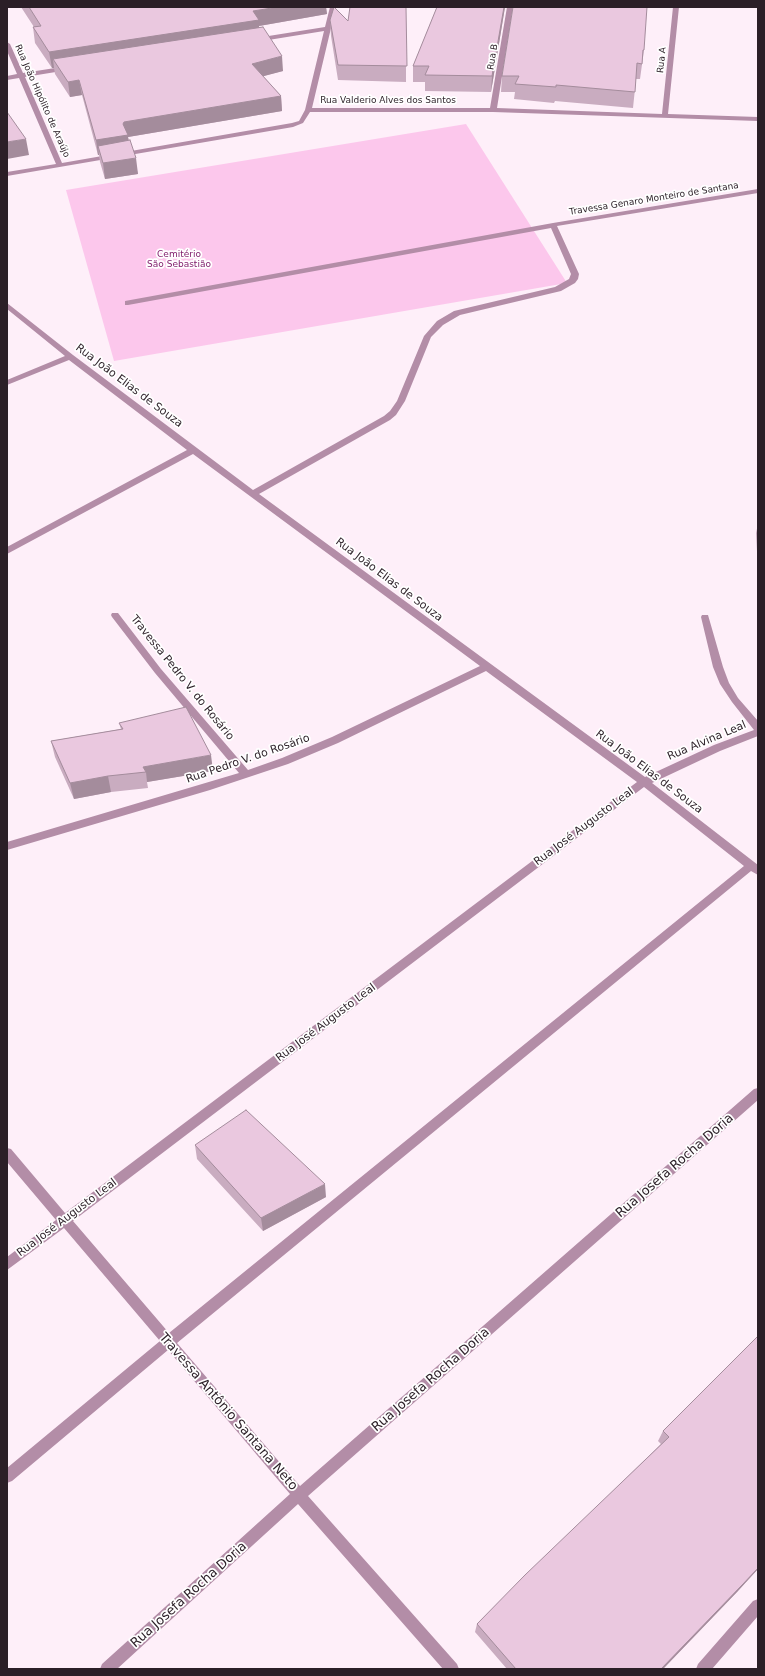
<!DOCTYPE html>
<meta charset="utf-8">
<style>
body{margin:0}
#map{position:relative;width:765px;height:1676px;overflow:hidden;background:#feeff9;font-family:"DejaVu Sans",sans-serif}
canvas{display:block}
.frame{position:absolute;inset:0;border:8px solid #2b1f27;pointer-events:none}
</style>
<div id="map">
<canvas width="765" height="1676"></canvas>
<div class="frame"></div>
</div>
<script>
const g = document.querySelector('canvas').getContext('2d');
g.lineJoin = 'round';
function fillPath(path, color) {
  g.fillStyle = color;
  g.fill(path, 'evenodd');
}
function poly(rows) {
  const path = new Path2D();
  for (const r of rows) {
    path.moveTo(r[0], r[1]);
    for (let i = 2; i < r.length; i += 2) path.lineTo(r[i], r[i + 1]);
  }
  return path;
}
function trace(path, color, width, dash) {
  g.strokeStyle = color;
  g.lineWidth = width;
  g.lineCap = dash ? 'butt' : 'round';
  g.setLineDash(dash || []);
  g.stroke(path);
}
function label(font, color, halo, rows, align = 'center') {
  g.font = font + ' "DejaVu Sans",sans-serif';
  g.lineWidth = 3.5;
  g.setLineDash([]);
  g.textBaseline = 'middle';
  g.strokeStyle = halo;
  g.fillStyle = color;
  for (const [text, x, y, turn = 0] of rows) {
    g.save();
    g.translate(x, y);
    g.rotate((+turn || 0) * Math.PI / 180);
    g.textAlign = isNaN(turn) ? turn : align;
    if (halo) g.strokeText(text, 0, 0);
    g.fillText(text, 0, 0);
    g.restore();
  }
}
const green = poly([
 [466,124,567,283,114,361,66,190]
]);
const minor = poly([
 [330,7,336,7,312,108,490,108,507,7,513,7,497,108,662,114,673,7,679,7,668,114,758,117,758,121,493,112,310,112,303,123,293,127,7,176,7,172,56,164,19,78,7,80,7,76,17,74,7,51,7,42,10,44,23,73,68,66,71,68,68,70,25,77,62,163,292,123,299,121,305,110,324,31,256,42,253,40,256,38,325,27,330,7],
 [758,189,758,193,557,226,579,274,578,279,575,283,561,291,460,315,443,325,431,337,405,401,396,415,390,420,259,494,645,777,714,745,754,730,732,702,720,684,713,667,701,617,702,615,708,615,723,667,729,683,738,698,758,721,758,736,720,751,652,783,758,865,758,875,751,871,177,1343,300,1486,754,1089,758,1088,758,1100,308,1496,457,1664,459,1669,443,1669,298,1504,117,1669,100,1669,102,1664,290,1494,168,1350,12,1481,7,1483,7,1468,160,1341,64,1228,7,1270,7,1257,56,1220,7,1162,7,1148,11,1149,65,1213,637,782,486,671,338,743,288,764,210,790,7,850,7,842,239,773,155,673,112,617,111,615,112,613,118,613,161,669,248,770,282,758,332,737,480,666,193,454,7,554,7,547,187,450,69,360,7,385,7,380,65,356,7,309,7,303,73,355,253,490,384,416,390,411,397,401,424,336,437,321,454,311,555,287,569,279,571,274,551,228,128,305,125,305,125,301,553,223,758,189],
 [644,787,744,866,169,1333,73,1221,644,787],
 [758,1599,758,1616,712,1669,696,1669,698,1664,753,1601,758,1599]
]);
const wall = poly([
 [21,7,326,7,327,14,259,26,259,28,283,71,263,76,281,96,282,111,128,137,138,174,105,179,100,162,99,155,98,155,82,95,70,97,55,74,54,68,52,68,35,43,33,27,34,27],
 [406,7,406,82,338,80,331,36,330,20,348,21],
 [437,7,505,7,491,92,425,91,425,82,413,82,413,66],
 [644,50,640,79,636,79,633,108,555,101,554,103,514,99,515,92,501,92,502,76],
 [758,524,758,570,756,533],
 [119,723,213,771,147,782,148,788,111,792,74,799,55,757,51,741,121,729],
 [195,1145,326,1197,263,1231,197,1159],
 [758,1336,758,1569,737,1592,663,1669,507,1669,475,1632,477,1624,661,1444,658,1441,663,1431]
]);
const shadedWall = poly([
 [278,7,326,7,327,14,259,26,260,36,53,59,54,68,52,68,49,52,253,11],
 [504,7,505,7,491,92,492,76],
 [282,56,283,71,253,79,252,64],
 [79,80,82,95,70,97,68,82],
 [281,96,282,111,128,137,130,150,98,146,99,155,98,155,96,140,124,122],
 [26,139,29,155,7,159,7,142],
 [136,158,138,174,105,179,103,163],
 [211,755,213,771,147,782,146,772,143,767],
 [108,776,111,792,74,799,70,783],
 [325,1184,326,1197,263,1231,261,1218],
 [758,1568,758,1569,737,1592,663,1669,661,1669]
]);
const building = poly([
 [29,7,278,7,253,11,259,20,49,52,33,27,41,26,29,7],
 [334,7,348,21,350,7,406,7,407,66,338,65,330,20,334,7],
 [437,7,504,7,492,76,425,75,429,66,413,66,437,7],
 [513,7,647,7,644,50,643,50,642,64,637,63,635,92,556,85,556,87,515,84,519,76,502,76,513,7],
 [263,27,282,56,252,64,281,96,124,122,123,124,128,135,96,140,79,80,68,82,53,59,263,27],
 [7,112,26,139,7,142,7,112],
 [130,140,136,158,103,163,98,146,130,140],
 [186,707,211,755,143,767,146,772,108,776,70,783,51,741,123,729,119,723,186,707],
 [246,1110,325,1184,261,1218,195,1145,246,1110],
 [758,1336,758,1568,743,1584,661,1669,516,1669,477,1624,525,1575,669,1437,663,1431,758,1336]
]);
const farStreetnames = [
 ["Rua B",493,57,-81],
 ["Rua A",662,60,-84],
 ["Rua João Hipólito de Araújo",42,101,66],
 ["Rua Valderio Alves dos Santos",388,101],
 ["Travessa Genaro Monteiro de Santana",654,199,-9]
];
const farParknames = [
 ["Cemitério",179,255],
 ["São Sebastião",179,265]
];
const streetNames = [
 ["Rua João Elias de Souza",129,386,37],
 ["Rua João Elias de Souza",389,580,37],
 ["Travessa Pedro V. do Rosário",182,678,51],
 ["Rua Alvina Leal",707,741,-23],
 ["Rua Pedro V. do Rosário",248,759,-19],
 ["Rua João Elias de Souza",649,772,37],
 ["Rua José Augusto Leal",584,827,-37],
 ["Rua José Augusto Leal",326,1023,-37],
 ["Rua José Augusto Leal",67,1218,-37]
];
const nearStreetnames = [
 ["Rua Josefa Rocha Doria",675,1166,-41],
 ["Rua Josefa Rocha Doria",431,1380,-41],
 ["Travessa Antônio Santana Neto",228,1412,49],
 ["Rua Josefa Rocha Doria",189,1595,-42]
];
fillPath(green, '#fcc7ec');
fillPath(minor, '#b38da7');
fillPath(wall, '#c9acc0');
fillPath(shadedWall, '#a48c9c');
fillPath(building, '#eac8df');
trace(building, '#a48c9c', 1);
label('9px', '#2b1f27', '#fff', farStreetnames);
label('9px', '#7e1969', '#fff', farParknames);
label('11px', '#2b1f27', '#fff', streetNames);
label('13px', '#2b1f27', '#fff', nearStreetnames);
</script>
